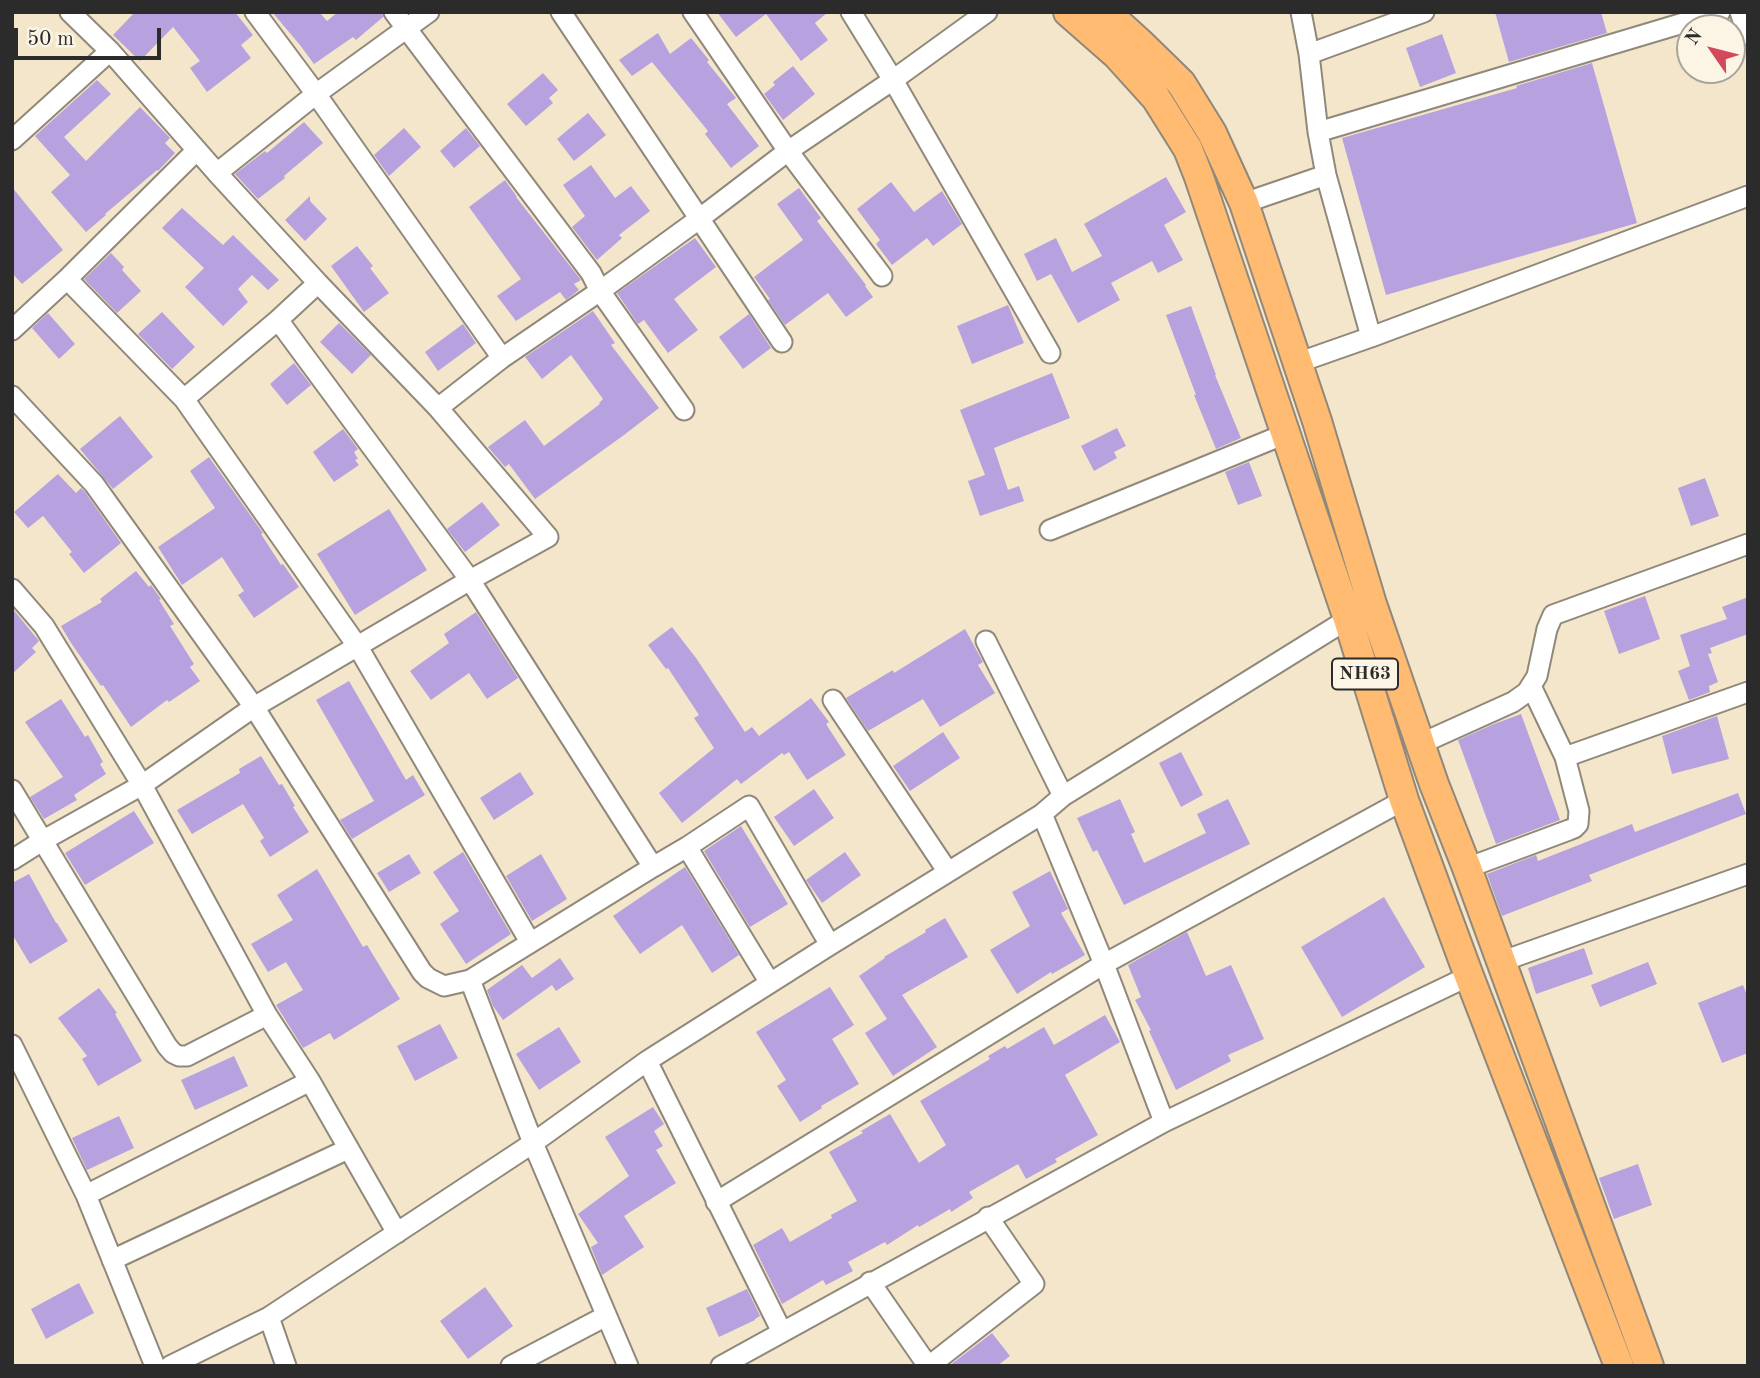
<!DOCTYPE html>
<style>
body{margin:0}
#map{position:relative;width:1760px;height:1378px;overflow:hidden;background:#f4e6ca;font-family:"Old Standard TT",serif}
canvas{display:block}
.frame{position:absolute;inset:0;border:14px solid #2b2b2b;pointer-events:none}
.north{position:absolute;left:1676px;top:14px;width:70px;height:70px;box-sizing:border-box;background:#fcf5e5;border:2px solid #a8a49b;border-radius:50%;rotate:305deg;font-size:19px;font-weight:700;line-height:28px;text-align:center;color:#2b2b2b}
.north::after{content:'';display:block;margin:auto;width:24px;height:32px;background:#d1495b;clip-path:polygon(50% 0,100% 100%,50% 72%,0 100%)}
.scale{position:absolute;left:14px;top:28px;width:147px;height:32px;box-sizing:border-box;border:4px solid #2b2b2b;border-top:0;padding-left:9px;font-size:21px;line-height:24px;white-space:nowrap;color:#2b2b2b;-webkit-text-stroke:5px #fcf5e5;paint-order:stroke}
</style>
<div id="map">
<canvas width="1760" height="1378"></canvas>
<div class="frame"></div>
<div class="north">N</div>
<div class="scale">50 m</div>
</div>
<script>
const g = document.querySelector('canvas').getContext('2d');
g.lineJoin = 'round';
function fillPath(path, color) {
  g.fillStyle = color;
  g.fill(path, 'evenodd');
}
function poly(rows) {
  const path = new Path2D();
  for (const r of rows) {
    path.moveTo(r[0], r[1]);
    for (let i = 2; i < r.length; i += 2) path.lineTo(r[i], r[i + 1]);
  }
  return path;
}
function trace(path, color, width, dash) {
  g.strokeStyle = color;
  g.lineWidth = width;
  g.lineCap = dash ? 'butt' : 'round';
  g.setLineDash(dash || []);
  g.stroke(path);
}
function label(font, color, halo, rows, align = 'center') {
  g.font = font + ' "Old Standard TT",serif';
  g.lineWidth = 7;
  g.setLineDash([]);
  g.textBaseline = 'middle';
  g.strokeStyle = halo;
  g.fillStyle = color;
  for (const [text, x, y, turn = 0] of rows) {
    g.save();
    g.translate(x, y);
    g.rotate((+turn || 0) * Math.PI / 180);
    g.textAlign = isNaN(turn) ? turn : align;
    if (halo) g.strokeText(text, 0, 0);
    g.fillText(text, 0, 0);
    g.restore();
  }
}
const building = poly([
 [135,12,235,12,253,35,241,45,251,58,207,92,190,68,200,61,173,27,140,61,113,35],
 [272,12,319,12,327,21,338,12,382,12,383,17,356,40,353,37,314,64,300,45],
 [717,12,828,12,815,23,828,40,801,61,766,14,736,37],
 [1495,12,1601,12,1607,33,1509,62],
 [658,33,670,54,691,38,709,60,707,62,736,98,727,104,759,146,731,168,705,134,708,131,652,62,632,76,619,60],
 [1442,34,1456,73,1420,87,1406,48],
 [1592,63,1637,223,1386,295,1342,138,1517,88,1516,86],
 [793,66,815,94,783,120,764,94,775,85,773,82],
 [543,73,558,90,549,98,553,103,526,126,507,104],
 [97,80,111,94,64,137,86,161,140,107,170,138,165,143,175,153,158,171,157,170,105,214,106,215,86,232,51,192,70,175,35,136],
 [588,113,606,135,574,161,557,139],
 [304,122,323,143,284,176,285,178,258,199,235,174,265,151,267,153],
 [404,128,421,147,389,176,374,155],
 [466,128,480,146,454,168,440,151],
 [591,165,615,198,631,186,650,211,619,235,622,238,597,260,572,227,585,216,563,185],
 [1166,177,1186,212,1164,225,1183,260,1158,273,1152,261,1111,283,1120,300,1078,323,1051,274,1037,281,1024,254,1056,238,1072,272,1102,256,1084,224],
 [505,180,517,197,516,197,581,280,574,284,579,290,566,300,560,292,516,321,497,296,521,279,469,207],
 [891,182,914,212,942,191,962,224,933,246,927,238,892,265,876,244,880,240,857,209],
 [12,187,63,250,22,284,12,273],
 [799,188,821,218,817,221,866,285,865,286,873,297,846,317,828,293,785,325,768,300,770,299,754,277,803,240,777,204],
 [310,196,310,201,327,219,305,241,285,220],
 [182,208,223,245,233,235,279,280,268,290,252,275,238,289,248,302,223,326,185,287,204,268,162,228],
 [695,238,716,267,674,299,698,330,668,353,644,320,638,324,617,293],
 [357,246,373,266,370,268,389,293,364,312,331,266],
 [111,253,124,267,122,270,141,291,117,313,84,279],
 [1008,305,1024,343,972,364,957,326],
 [1191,306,1216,375,1215,375,1241,438,1216,449,1194,395,1196,395,1166,315],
 [593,311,615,343,611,345,659,408,624,435,535,499,509,464,505,467,488,447,525,420,544,446,600,404,599,403,603,399,571,355,542,379,525,357],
 [162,312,195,347,172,369,138,334],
 [48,313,75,344,59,359,32,328],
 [749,314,771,348,743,369,719,337],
 [339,323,371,355,352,374,320,342],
 [463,324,476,343,438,371,425,352],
 [294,363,311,385,287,405,270,384],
 [1052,373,1070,418,994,448,1008,490,1019,486,1024,501,980,516,968,481,985,475,960,410],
 [120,416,153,457,113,489,80,449],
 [1117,428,1126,446,1114,452,1117,458,1094,471,1081,446],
 [343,429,358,449,354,452,358,459,355,460,359,465,334,482,313,452],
 [209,457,263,533,261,534,281,565,283,564,299,587,254,618,238,595,244,591,222,557,182,585,158,547,215,508,190,471],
 [1249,462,1262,496,1238,505,1225,472],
 [58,474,76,493,81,488,85,492,121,543,84,573,69,554,72,552,43,516,28,528,14,512],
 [1705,478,1719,516,1691,526,1678,488],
 [482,502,500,525,465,552,447,529],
 [389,509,427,570,355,615,317,554],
 [136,571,149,587,151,585,161,599,159,600,174,624,170,626,194,664,190,667,200,681,169,702,167,700,131,727,103,685,101,686,71,643,61,626,102,602,100,599],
 [1645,596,1660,639,1619,654,1604,611],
 [1748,597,1748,634,1710,648,1712,653,1708,654,1718,682,1709,686,1710,692,1689,700,1678,671,1690,666,1680,635,1727,619,1722,607],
 [12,608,39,641,32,648,36,652,12,674],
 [476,612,518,678,487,699,469,673,431,700,410,671,449,643,444,634],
 [672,627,696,658,745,732,752,727,759,736,811,698,829,722,826,724,846,755,807,780,789,752,784,755,782,753,741,784,737,779,682,823,659,793,714,748,694,718,699,715,668,668,666,669,648,645],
 [965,629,983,662,978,665,995,693,940,727,923,699,868,731,846,698,893,670,894,673],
 [349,681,406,780,413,775,425,795,352,839,340,820,374,801,316,700],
 [61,699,85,737,88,735,103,762,100,764,106,774,74,795,77,800,44,819,30,797,63,777,25,722],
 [1521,714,1560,820,1496,844,1458,740,1494,724],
 [1717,716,1729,759,1672,774,1662,736],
 [943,732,960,758,910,791,893,766],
 [1181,752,1203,795,1181,807,1159,763],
 [261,756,279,785,282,784,295,806,293,807,309,832,270,857,260,841,264,838,243,804,192,834,177,810,240,773,239,769],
 [520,772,534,794,494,820,480,798],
 [814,789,834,818,794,846,774,817],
 [1738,793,1746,814,1589,875,1592,881,1502,916,1487,874,1536,855,1538,861,1632,824,1635,832],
 [1120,799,1135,832,1131,834,1144,863,1206,833,1197,814,1228,799,1250,844,1124,905,1097,850,1093,852,1077,818],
 [134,811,154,843,85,885,65,853],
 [741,826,788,904,750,927,704,851],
 [463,852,511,934,466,964,440,924,459,911,433,872],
 [845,852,861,875,822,903,806,880],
 [409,854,421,873,389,892,377,873],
 [541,854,567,899,532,921,506,876],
 [685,867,739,955,712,973,682,925,640,954,613,916],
 [317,869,363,947,367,945,400,999,334,1040,330,1033,303,1048,276,1005,303,990,286,962,268,972,251,944,293,920,277,895],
 [1050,871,1068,909,1061,913,1085,955,1052,974,1051,972,1017,994,990,950,1030,926,1012,892],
 [29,874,56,923,57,923,68,941,30,964,12,934,12,883],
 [1384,897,1425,967,1342,1017,1301,947],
 [945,918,968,957,902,995,937,1047,893,1076,865,1033,887,1019,859,976,885,958,884,957,926,932,925,930],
 [1187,932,1206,976,1231,965,1264,1039,1228,1055,1231,1061,1176,1090,1149,1031,1151,1030,1135,1000,1141,997,1128,965],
 [1584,948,1593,974,1536,994,1528,968],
 [560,958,574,979,556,991,552,985,503,1020,493,1006,487,990,522,965,532,978],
 [1648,962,1657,984,1600,1007,1591,985],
 [1743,985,1748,998,1748,1053,1722,1063,1698,1003],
 [830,987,854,1025,832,1039,859,1084,821,1106,822,1108,800,1122,777,1086,786,1080,756,1032],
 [99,988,117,1013,115,1014,142,1061,98,1086,82,1059,87,1056,58,1018],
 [1105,1015,1120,1042,1065,1075,1098,1135,1055,1159,1057,1162,1026,1179,1018,1164,969,1192,973,1198,951,1212,950,1209,919,1227,918,1225,887,1245,885,1242,848,1262,853,1271,826,1285,823,1280,782,1304,753,1245,782,1228,790,1242,832,1218,831,1215,857,1201,829,1152,863,1133,861,1131,890,1114,919,1163,946,1145,920,1101,990,1059,988,1056,1005,1046,1007,1049,1044,1027,1054,1045],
 [440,1024,458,1058,415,1081,397,1046],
 [559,1027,581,1062,539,1090,516,1054],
 [234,1056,248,1086,195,1110,181,1080],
 [653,1107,664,1124,654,1131,663,1146,656,1150,676,1183,624,1216,644,1247,602,1275,591,1247,598,1243,578,1214,629,1176,605,1137],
 [119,1116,134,1148,87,1170,72,1138],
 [1638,1164,1652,1205,1614,1219,1599,1178],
 [79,1283,94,1313,46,1339,31,1309],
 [485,1287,513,1326,468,1359,440,1321],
 [747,1289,760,1316,755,1319,755,1320,719,1337,706,1308],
 [992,1333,1010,1356,997,1366,949,1366]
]);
const minor = poly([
 [70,12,110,51,217,173,318,283,438,408,502,358,600,291,699,219,788,151,893,80,987,12],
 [255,12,316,94,502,358],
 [394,12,591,273,600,291,684,410],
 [561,12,782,342],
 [693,12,788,151,882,276],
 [851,12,893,80,1050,353],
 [1740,12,1748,35],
 [1309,54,1424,12],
 [1318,132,1720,12],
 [12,140,110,51],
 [217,173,316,94,429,12],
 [1244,203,1326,175],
 [67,279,184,399,358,647,530,942],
 [318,283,278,320,470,580,653,867,470,980,533,1143,628,1366],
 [12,330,67,279,197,150],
 [1371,337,1748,196],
 [1297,363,1371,337,1326,175,1318,132,1309,54,1301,12],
 [12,396,94,484,254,707,422,972,428,978,444,986,470,980],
 [184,399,278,320],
 [1050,530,1285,434],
 [12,589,44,626,142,785,42,841,12,860],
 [986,641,1063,796],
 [833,700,948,872],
 [1420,744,1513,702,1527,692,1537,676,1547,629,1553,615,1748,544],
 [1565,757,1748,692],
 [12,790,167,1046,173,1053,179,1056,187,1056,267,1015],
 [1042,814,1104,964,1164,1122],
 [687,847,770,983],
 [653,867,687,847,749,806,830,945],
 [1467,868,1569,830,1574,828,1578,824,1579,811,1565,757,1531,686],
 [1500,962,1748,874],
 [12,1045,86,1195,155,1366],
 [647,1061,782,1332],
 [86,1195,310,1081],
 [716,1202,1104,964,1404,800],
 [397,1233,310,1081,267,1015,142,785,254,707,470,580,548,537,438,408],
 [112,1260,348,1149],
 [870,1282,928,1366],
 [269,1317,286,1366],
 [170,1366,269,1317,533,1143,647,1061,830,945,1042,814,1063,796,1348,619],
 [511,1366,606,1316],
 [721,1366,1164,1122,1469,976],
 [929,1366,1034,1284,988,1217]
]);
const highway = poly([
 [1068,12,1117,55,1156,98,1188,149,1199,177,1348,619,1404,800,1469,976,1619,1366],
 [1106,12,1140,43,1181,83,1212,133,1244,203,1317,421,1372,604,1434,784,1467,868,1649,1366]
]);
const shields = [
 [1365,674,66]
];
const shieldNames = [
 ["NH63",1365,674]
];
fillPath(building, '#b7a1df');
trace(minor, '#90887a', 23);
trace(highway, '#90887a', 32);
trace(minor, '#fff', 19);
trace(highway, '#ffbb71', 28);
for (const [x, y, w] of shields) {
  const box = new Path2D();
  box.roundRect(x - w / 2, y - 15.5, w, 31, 5);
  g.fillStyle = '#fcf5e5';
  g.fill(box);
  trace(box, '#2b2b2b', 2);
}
label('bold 19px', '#2b2b2b', null, shieldNames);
</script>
